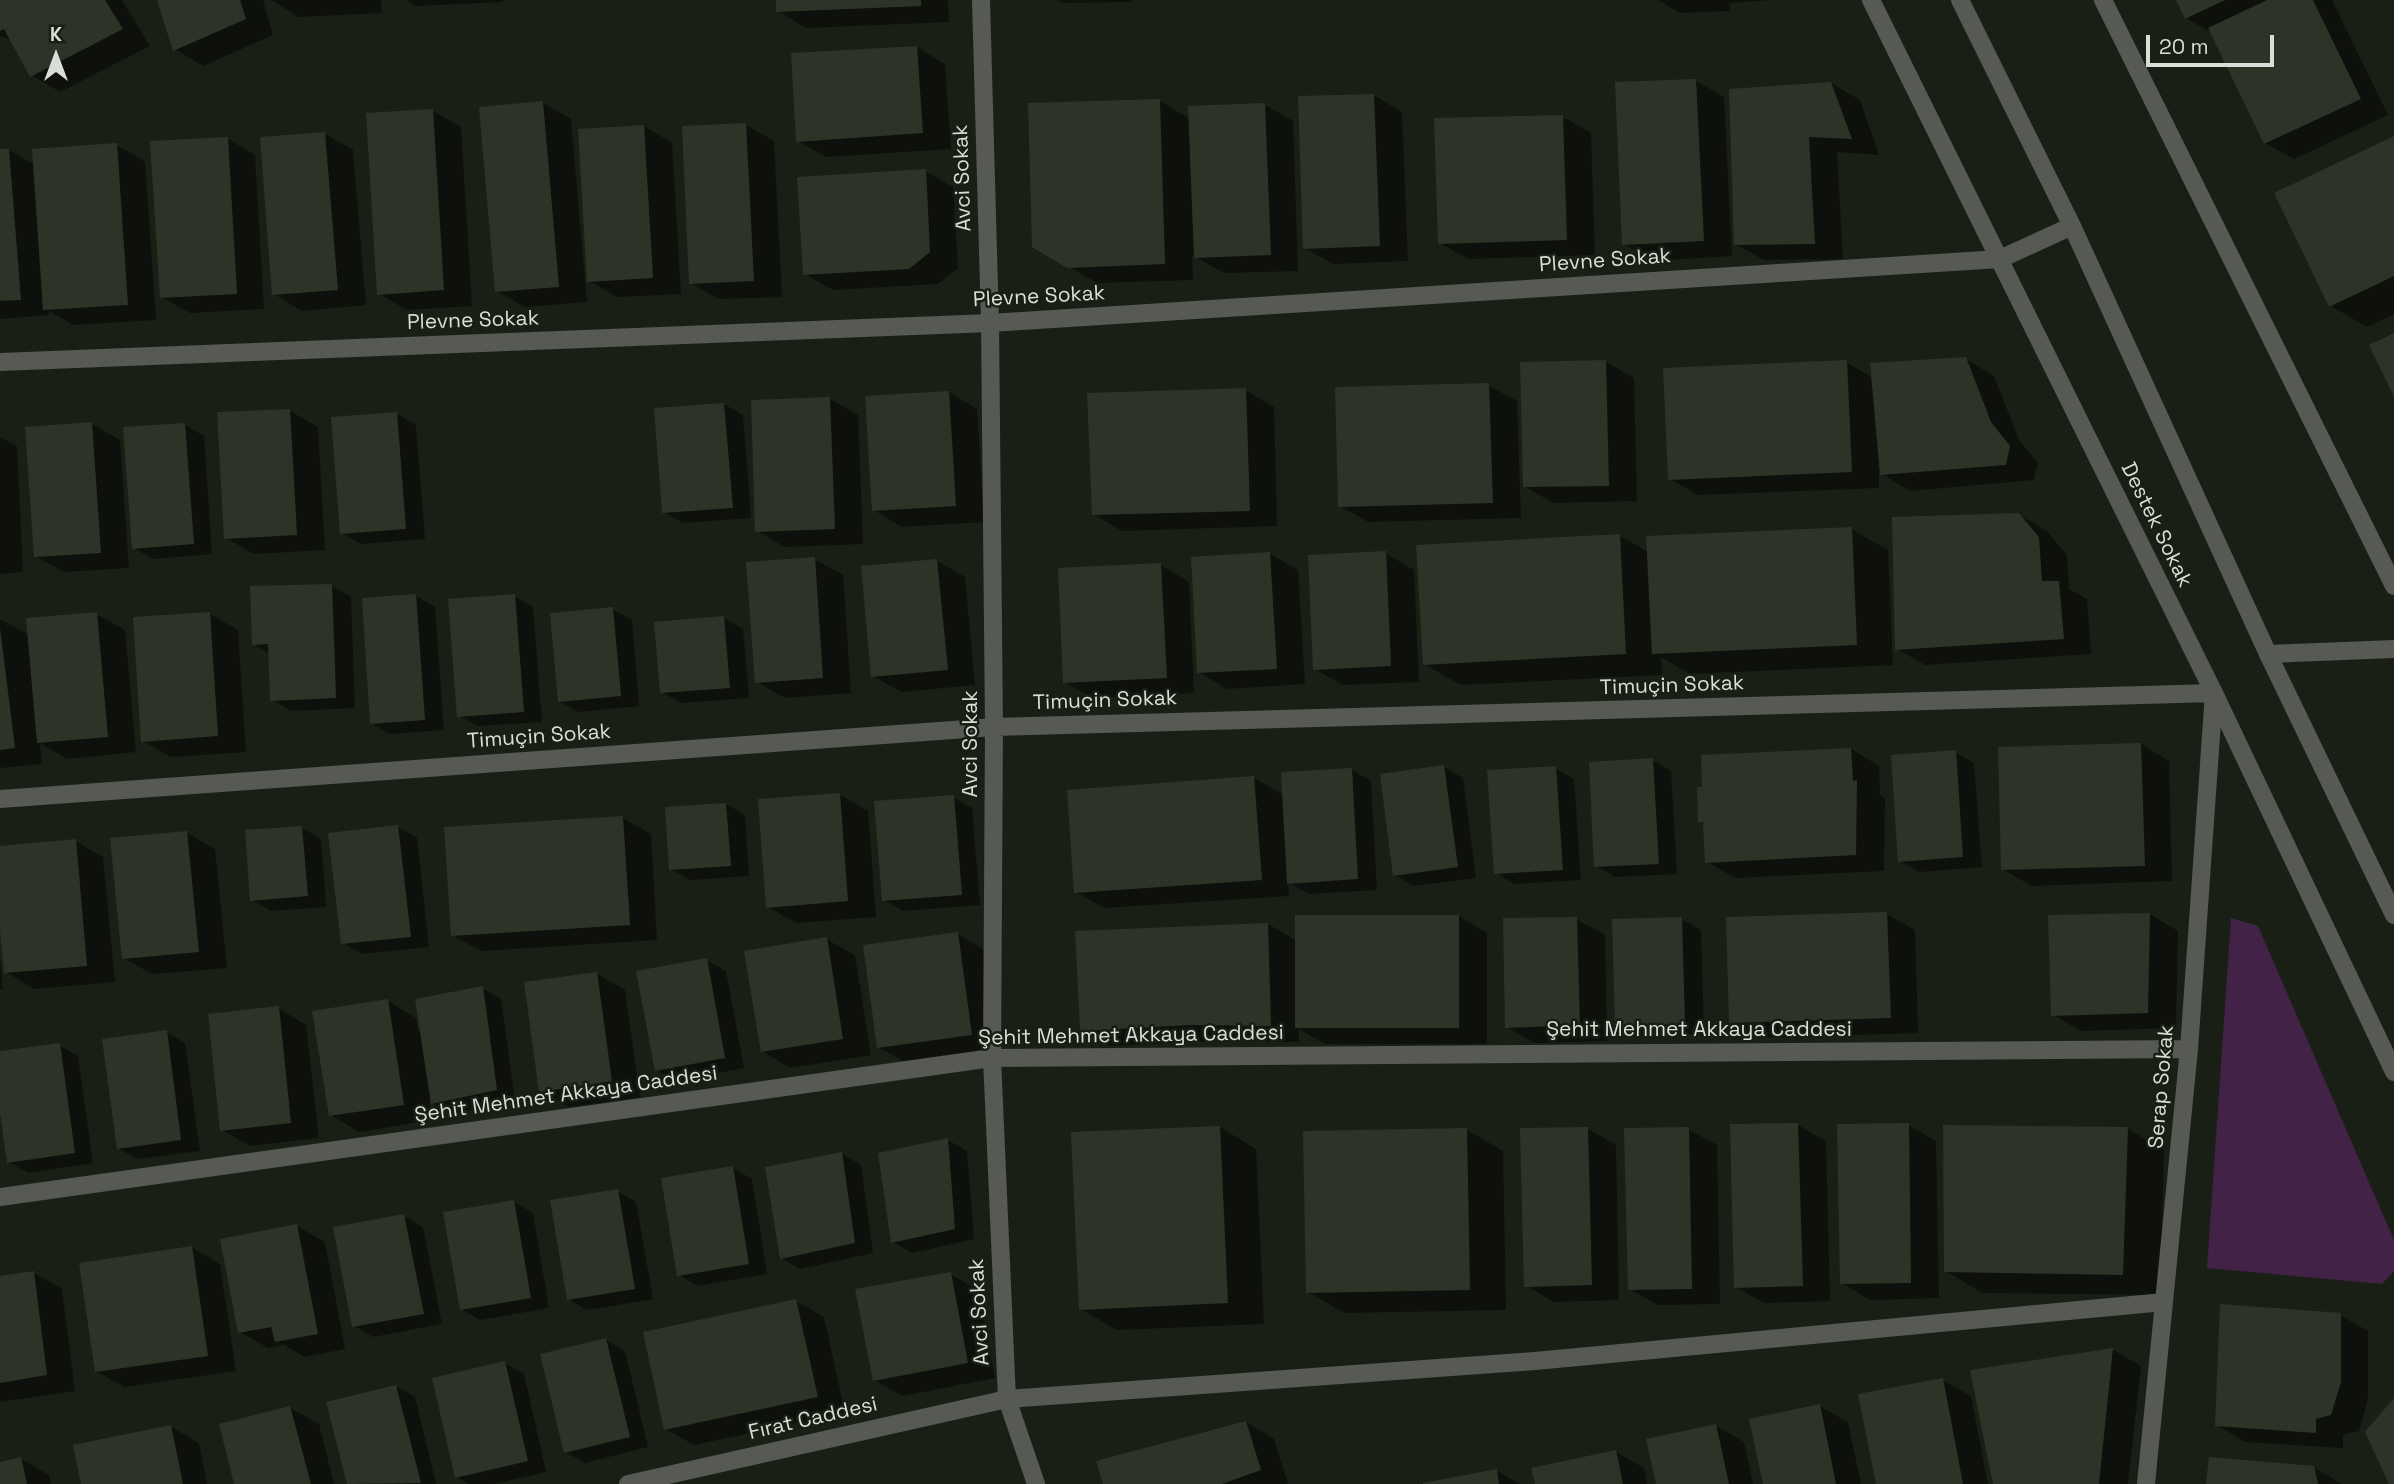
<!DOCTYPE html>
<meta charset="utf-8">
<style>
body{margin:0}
#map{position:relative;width:2394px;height:1484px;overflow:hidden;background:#1a1f15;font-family:"Space Grotesk",sans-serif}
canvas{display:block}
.north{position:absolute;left:21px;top:21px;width:70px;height:70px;-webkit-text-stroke:5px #1a1f15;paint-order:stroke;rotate:0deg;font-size:19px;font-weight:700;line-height:28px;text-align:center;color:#dbded8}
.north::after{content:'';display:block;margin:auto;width:24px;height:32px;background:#dbded8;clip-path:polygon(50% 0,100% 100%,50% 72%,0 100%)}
.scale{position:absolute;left:2146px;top:35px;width:128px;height:32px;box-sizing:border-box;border:4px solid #dbded8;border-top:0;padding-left:9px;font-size:21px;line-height:24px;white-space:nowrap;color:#dbded8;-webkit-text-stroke:5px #1a1f15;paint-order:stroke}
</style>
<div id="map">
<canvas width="2394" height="1484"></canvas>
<div class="north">K</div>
<div class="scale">20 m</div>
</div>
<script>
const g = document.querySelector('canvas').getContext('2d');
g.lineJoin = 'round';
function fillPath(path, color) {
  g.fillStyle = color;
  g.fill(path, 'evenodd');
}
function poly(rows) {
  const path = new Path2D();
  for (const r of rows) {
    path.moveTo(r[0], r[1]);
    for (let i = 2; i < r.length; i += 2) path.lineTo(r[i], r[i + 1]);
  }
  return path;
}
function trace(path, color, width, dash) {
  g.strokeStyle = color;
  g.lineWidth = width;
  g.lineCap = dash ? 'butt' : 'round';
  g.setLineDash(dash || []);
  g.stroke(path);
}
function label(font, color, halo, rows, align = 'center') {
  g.font = font + ' "Space Grotesk",sans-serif';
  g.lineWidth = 5;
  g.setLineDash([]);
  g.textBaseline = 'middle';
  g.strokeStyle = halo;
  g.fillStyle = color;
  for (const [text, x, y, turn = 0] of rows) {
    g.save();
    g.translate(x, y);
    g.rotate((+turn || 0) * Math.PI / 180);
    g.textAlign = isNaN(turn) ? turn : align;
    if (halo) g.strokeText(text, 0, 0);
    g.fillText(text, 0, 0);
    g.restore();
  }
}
const green = poly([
 [2231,918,2258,926,2394,1240,2394,1271,2382,1284,2207,1268]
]);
const shadow = poly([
 [0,0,122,0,150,46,60,92,31,75,12,40,0,36],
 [159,0,263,0,273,35,203,66,175,49],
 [271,0,381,0,382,13,299,17],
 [406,0,503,0,503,2,416,6],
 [777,0,948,0,949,22,806,28,778,11],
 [1057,0,1131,0,1131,2,1062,3],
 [1658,0,1771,0,1730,3,1730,11,1680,13],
 [2178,0,2332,0,2388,115,2294,159,2265,143,2212,33,2186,18],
 [917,47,945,64,951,149,826,157,798,141],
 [1696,81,1724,97,1732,256,1652,261,1624,244],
 [1831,83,1860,100,1879,155,1837,152,1843,259,1764,260,1735,244],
 [1374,95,1402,112,1408,261,1333,264,1305,248],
 [1160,101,1190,119,1265,105,1293,121,1298,271,1224,273,1192,255,1193,280,1097,283,1068,266],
 [543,103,571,119,587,302,525,307,497,291],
 [433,111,461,127,472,306,407,310,379,294],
 [1563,117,1591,133,1595,255,1468,259,1440,243],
 [746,125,774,141,782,297,719,299,691,283],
 [644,126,672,143,681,294,617,297,589,281],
 [325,134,353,150,366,305,302,311,274,294],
 [227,138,255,155,264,309,190,313,161,297],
 [2394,138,2394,314,2367,327,2331,306],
 [116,145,145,161,156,320,73,325,49,311,49,315,0,319,0,151,9,150,35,165],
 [925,171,953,187,958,268,938,284,833,290,805,274],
 [1966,359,1994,376,2019,440,2038,463,2034,480,1910,491,1879,472,1879,488,1698,495,1670,479,1846,362,1873,378],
 [1606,362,1634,378,1637,501,1553,503,1524,486],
 [1488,385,1517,401,1521,518,1368,522,1340,506],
 [1245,390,1274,407,1277,526,1122,531,1093,514],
 [949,392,977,409,984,522,902,527,874,510],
 [830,399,858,415,863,544,785,547,757,531],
 [724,404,743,415,751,518,683,523,664,512],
 [290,411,318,427,325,550,254,554,226,538],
 [397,414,416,425,425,539,361,544,342,533],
 [92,424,120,440,129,568,64,572,35,556],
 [185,425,204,436,212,554,153,559,134,548],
 [0,437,17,446,23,572,0,574],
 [2018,514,2047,531,2067,555,2069,589,2087,599,2091,654,1925,665,1897,649],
 [1851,529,1888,550,1893,665,1690,674,1661,657,1662,675,1461,685,1424,664,1620,536,1649,552],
 [1385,553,1414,570,1419,682,1343,685,1315,669],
 [1270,554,1298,570,1305,684,1227,689,1199,672],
 [814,559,843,575,851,693,785,698,757,682],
 [937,561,965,577,975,685,901,692,873,676],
 [1161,565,1189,582,1194,693,1093,698,1065,682],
 [332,586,351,597,355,708,291,711,272,700,270,654,254,644],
 [416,596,435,607,444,730,390,734,371,723],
 [514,596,533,607,542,722,477,726,458,715],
 [612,609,632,620,639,706,578,712,559,701],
 [96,614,125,630,136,752,67,759,40,743,42,764,0,768,0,619,29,635],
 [210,614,238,630,246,752,171,757,143,741],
 [724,618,743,629,749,698,681,703,662,692],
 [2141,744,2169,761,2172,881,2031,886,2003,869],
 [1851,749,1879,766,1880,795,1885,798,1884,871,1735,878,1707,862,1705,825,1700,822],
 [1955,752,1974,763,1982,867,1919,872,1900,861],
 [1652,760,1671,771,1677,874,1615,877,1596,866],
 [1444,767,1463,778,1476,878,1414,886,1395,875],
 [1555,768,1574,779,1581,880,1515,884,1496,873],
 [1352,770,1371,781,1377,890,1308,894,1288,882,1289,896,1104,908,1076,892,1254,778,1284,795],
 [839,794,868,811,876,917,796,923,768,907],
 [953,797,972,808,980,905,903,911,884,900],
 [726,804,745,815,749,876,690,880,671,869],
 [623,818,651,834,657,940,481,951,452,935],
 [398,827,417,838,429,947,362,954,343,943],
 [302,828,321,839,326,907,271,911,252,900],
 [187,833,215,849,227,968,152,974,123,958],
 [75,841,103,857,115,982,34,989,6,972,0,911,0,848],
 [1887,914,1915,930,1918,1033,1759,1038,1731,1022],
 [2150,914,2178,931,2176,1028,2081,1031,2053,1015],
 [1459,916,1487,933,1487,1044,1325,1044,1299,1029,1299,1042,1220,1041,1110,1046,1082,1030,1268,924,1297,941],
 [1576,919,1605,935,1607,1041,1535,1043,1507,1027],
 [1682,919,1701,930,1704,1034,1636,1036,1617,1025],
 [958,934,986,951,1000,1050,907,1063,878,1047],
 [826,939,855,955,871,1055,790,1068,762,1051],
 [0,957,3,989,0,989],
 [706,960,726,971,744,1068,675,1081,656,1070],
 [597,974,625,990,640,1097,569,1107,541,1091],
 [482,988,501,999,515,1101,451,1114,429,1101,432,1120,359,1132,331,1115,388,1001,416,1018,418,1032],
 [278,1008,306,1025,319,1138,250,1146,222,1130],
 [166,1032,185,1043,200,1151,137,1159,118,1148],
 [59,1045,78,1056,93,1163,28,1173,9,1162,0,1100,0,1053],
 [1798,1125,1826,1141,1830,1301,1764,1303,1736,1287],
 [1908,1125,1936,1141,1939,1298,1870,1300,1842,1283],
 [1220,1127,1256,1149,1264,1324,1117,1330,1081,1309],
 [1588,1129,1616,1145,1619,1300,1554,1302,1525,1285],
 [1688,1129,1717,1145,1720,1304,1658,1305,1630,1289],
 [2128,1129,2164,1150,2160,1295,1982,1293,1946,1271],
 [1467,1130,1503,1151,1506,1310,1344,1313,1308,1292],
 [948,1140,967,1151,974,1239,912,1253,893,1242],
 [842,1154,861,1165,873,1253,800,1269,781,1258],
 [733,1168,752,1179,767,1274,698,1286,679,1275],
 [617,1191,636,1202,653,1299,587,1310,568,1299],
 [514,1202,533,1213,549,1308,480,1320,461,1309],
 [404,1216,423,1227,442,1324,373,1337,354,1326],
 [297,1226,325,1242,345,1349,305,1357,284,1345,268,1348,240,1332],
 [191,1247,220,1264,236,1371,124,1387,96,1371],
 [34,1273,62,1289,75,1391,0,1402,0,1277],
 [950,1274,978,1290,995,1378,903,1396,874,1380],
 [796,1301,824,1317,845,1413,694,1445,666,1429],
 [2340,1315,2368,1331,2368,1399,2359,1431,2343,1435,2343,1448,2245,1442,2217,1425],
 [606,1340,625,1351,648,1447,585,1463,566,1452],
 [2113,1350,2141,1366,2128,1484,1995,1484,1972,1372],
 [505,1363,524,1374,546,1472,494,1484,468,1484,456,1477],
 [1942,1380,1971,1396,1988,1484,1877,1484],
 [396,1386,415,1397,436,1484,349,1484,328,1403],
 [1819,1406,1848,1422,1861,1484,1765,1484],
 [290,1408,319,1424,334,1484,236,1484],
 [1246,1422,1274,1439,1288,1484,1105,1484],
 [1716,1426,1744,1442,1753,1484,1658,1484],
 [171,1427,199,1443,207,1484,83,1484],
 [1616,1452,1644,1468,1647,1484,1536,1484],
 [21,1459,49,1475,51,1484,0,1484,0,1464],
 [2313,1467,2342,1484,2208,1484],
 [1496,1470,1520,1484,1429,1484]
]);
const building = poly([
 [0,0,105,0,123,29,30,77,4,29,0,31],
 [157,0,240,0,246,19,173,51],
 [776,0,921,0,921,6,776,12],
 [2176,0,2225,0,2185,19],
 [2267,0,2313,0,2361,99,2264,144,2208,28],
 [917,46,923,133,796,142,791,53],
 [1696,79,1704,241,1622,245,1615,82],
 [1831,82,1852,139,1809,137,1815,244,1734,245,1729,89],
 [1374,94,1380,246,1303,249,1298,96],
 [1160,99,1165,264,1067,268,1032,247,1028,103],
 [543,101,559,287,495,292,479,107],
 [1265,103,1271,255,1194,258,1188,106],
 [433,109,444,290,377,295,366,113],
 [1563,115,1567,240,1438,244,1434,118],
 [746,123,754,281,689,284,682,126],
 [644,125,653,278,587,282,578,129],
 [325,132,338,290,272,295,260,137],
 [2394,136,2394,276,2329,307,2274,193],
 [228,137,237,294,160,298,150,141],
 [117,143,128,305,43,310,32,149],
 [0,149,9,149,21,300,0,301],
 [926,169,930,252,909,269,803,275,797,177],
 [2394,333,2394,397,2369,345],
 [1966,357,1991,422,2010,446,2006,465,1880,475,1870,363],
 [1606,360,1609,486,1523,487,1520,362],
 [1847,360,1852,472,1668,480,1663,368],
 [1489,383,1493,503,1338,507,1335,387],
 [1246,388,1250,511,1092,515,1087,393],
 [949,391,956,506,872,511,865,396],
 [830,397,835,529,755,532,751,400],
 [724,403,733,508,662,513,654,408],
 [290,409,297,535,224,539,217,412],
 [397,412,406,529,340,534,331,417],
 [92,422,101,553,34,557,25,427],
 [185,423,194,544,132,549,123,427],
 [2019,513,2039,537,2042,581,2059,581,2064,639,1895,650,1892,517],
 [1852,527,1857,645,1652,654,1646,536],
 [1620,534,1626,654,1423,665,1416,545],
 [1386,551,1391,666,1313,670,1308,555],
 [1270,552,1277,669,1197,673,1191,557],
 [815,557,823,678,755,683,746,562],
 [937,559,948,670,871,677,861,566],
 [1161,563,1167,678,1063,683,1058,568],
 [332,584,336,698,270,701,268,644,252,645,250,586],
 [416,594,425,720,370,724,362,598],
 [515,594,524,712,457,717,448,599],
 [613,607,621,696,558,702,550,613],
 [97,612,108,737,37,743,26,618],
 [210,612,218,736,141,742,133,617],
 [724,616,730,688,660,693,654,622],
 [0,628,15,748,0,750],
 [2141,743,2145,866,2001,870,1998,747],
 [1851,748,1853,781,1857,780,1856,855,1705,863,1703,822,1698,823,1697,787,1702,787,1701,755],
 [1956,750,1963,857,1898,862,1891,755],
 [1653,758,1659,864,1594,867,1589,762],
 [1444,765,1458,867,1393,876,1380,774],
 [1556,766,1563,870,1494,874,1487,770],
 [1352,768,1358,879,1287,884,1281,772],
 [1254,776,1262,880,1074,893,1067,790],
 [840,793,848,901,766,908,758,799],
 [954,795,962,895,882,901,874,801],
 [726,803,731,866,669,870,665,807],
 [623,816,630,925,451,936,444,827],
 [398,825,411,937,341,944,328,833],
 [302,826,308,896,250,901,245,830],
 [187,831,199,952,122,959,110,838],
 [76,839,87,966,4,973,0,930,0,846],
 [1887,912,1891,1018,1729,1023,1726,917],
 [2150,913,2148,1013,2051,1016,2048,915],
 [1295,915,1459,915,1459,1028,1295,1028],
 [1577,917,1580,1025,1505,1028,1503,918],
 [1682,917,1685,1024,1615,1026,1612,919],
 [1268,923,1271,1026,1191,1025,1080,1031,1075,931],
 [958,932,972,1035,877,1048,863,945],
 [827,937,843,1039,761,1052,744,951],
 [707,958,725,1058,655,1071,636,971],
 [597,972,612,1081,539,1092,524,982],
 [483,986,497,1090,431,1104,415,999],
 [388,999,404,1105,329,1116,312,1011],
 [279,1006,291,1123,220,1131,208,1014],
 [167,1030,181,1140,117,1149,102,1039],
 [60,1043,75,1153,7,1163,0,1113,0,1051],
 [1798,1123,1803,1286,1734,1288,1730,1124],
 [1909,1123,1911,1283,1840,1284,1837,1124],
 [1943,1125,2128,1127,2123,1275,1944,1272],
 [1220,1126,1228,1303,1079,1310,1071,1132],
 [1588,1127,1592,1285,1524,1287,1520,1128],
 [1689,1127,1692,1289,1628,1290,1624,1128],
 [1467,1128,1470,1290,1306,1293,1303,1131],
 [948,1138,955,1229,891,1243,878,1153],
 [842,1152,855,1243,780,1259,765,1167],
 [733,1166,749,1264,677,1276,661,1178],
 [618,1189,635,1289,567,1300,550,1200],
 [514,1200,531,1298,460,1310,443,1212],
 [404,1214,424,1314,352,1327,333,1227],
 [297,1224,318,1334,275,1342,271,1327,238,1333,220,1239],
 [192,1246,208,1356,95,1372,79,1263],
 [34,1271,47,1375,0,1383,0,1276],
 [951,1272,968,1363,873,1381,855,1289],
 [796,1299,818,1397,664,1430,643,1332],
 [2220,1304,2341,1313,2341,1382,2331,1415,2316,1419,2316,1433,2215,1426],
 [606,1338,630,1437,564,1453,540,1354],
 [2113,1348,2099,1484,1993,1484,1970,1370],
 [505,1361,528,1461,455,1478,432,1378],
 [1943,1378,1963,1484,1876,1484,1858,1394],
 [396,1385,421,1483,347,1484,326,1402],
 [2394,1398,2394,1484,2389,1484,2365,1432],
 [1820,1404,1836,1484,1763,1484,1749,1419],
 [290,1406,311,1484,234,1484,219,1424],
 [1246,1421,1261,1470,1222,1484,1103,1484,1096,1461],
 [1716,1424,1729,1484,1656,1484,1646,1439],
 [171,1425,183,1484,81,1484,73,1445],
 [1616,1450,1623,1484,1535,1484,1531,1468],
 [21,1457,27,1484,0,1484,0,1462],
 [2209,1457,2314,1466,2318,1484,2206,1484],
 [1497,1469,1499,1484,1423,1484,1423,1483]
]);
const minor = poly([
 [981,0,990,323,994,727,992,1058,1007,1399,1036,1484],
 [2103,0,2394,586],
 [2268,654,2394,649],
 [0,799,994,727,2214,693,2189,1049,2146,1484],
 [0,1197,992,1058,2189,1049]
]);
const tertiary = poly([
 [1871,0,2214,693,2394,1072],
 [1960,0,2072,226,2268,654,2394,915],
 [0,362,990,323,2000,259,2072,226],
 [628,1484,1007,1399,1535,1361,2164,1302]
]);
const streetNames = [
 ["Avci Sokak",963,178,-92],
 ["Plevne Sokak",1605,261,-4],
 ["Plevne Sokak",1039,297,-3],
 ["Plevne Sokak",473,321,-2],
 ["Destek Sokak",2156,525,64],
 ["Timuçin Sokak",1672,686,-2],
 ["Timuçin Sokak",1105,701,-2],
 ["Timuçin Sokak",539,737,-4],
 ["Avci Sokak",971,744,-90],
 ["Şehit Mehmet Akkaya Caddesi",1699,1030],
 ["Şehit Mehmet Akkaya Caddesi",1131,1036,-1],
 ["Serap Sokak",2162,1087,-85],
 ["Şehit Mehmet Akkaya Caddesi",566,1095,-8],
 ["Avci Sokak",980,1312,-93],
 ["Fırat Caddesi",813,1419,-13]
];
fillPath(green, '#422246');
fillPath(shadow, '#0007');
fillPath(building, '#2e3328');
trace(minor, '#565954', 18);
trace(tertiary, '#565954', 18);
label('21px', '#dbded8', '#1a1f15', streetNames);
</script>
